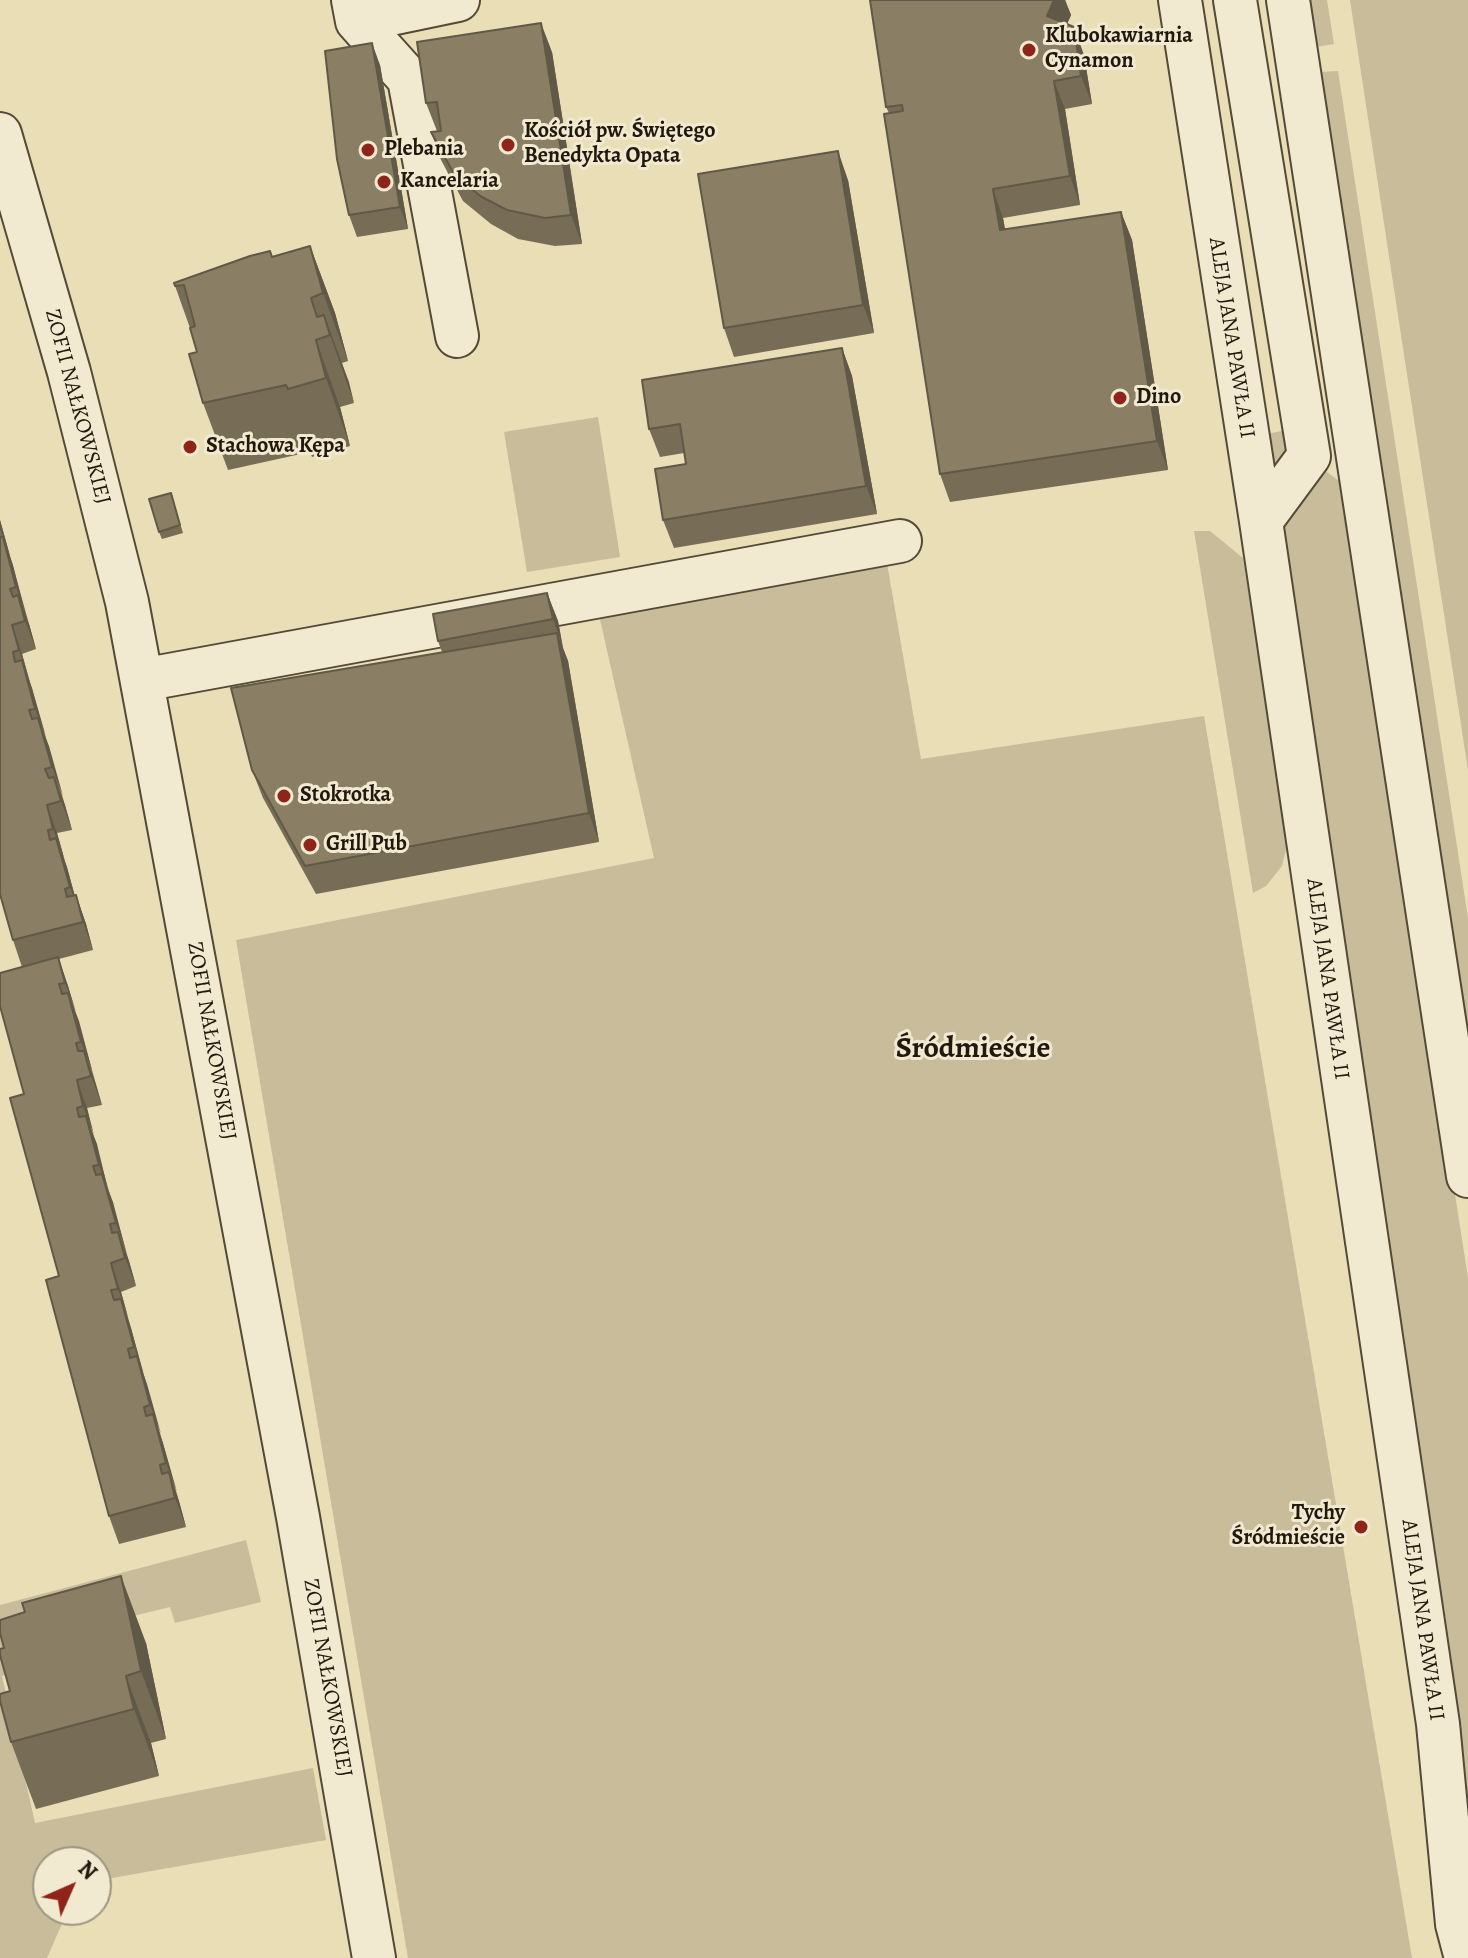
<!DOCTYPE html>
<meta charset="utf-8">
<style>
body{margin:0}
#map{position:relative;width:1468px;height:1958px;overflow:hidden;background:#eadeb7;font-family:Alegreya,serif}
canvas{display:block}
.north{position:absolute;left:32px;top:1846px;width:80px;height:80px;box-sizing:border-box;background:#f1ead0;border:2px solid #9e9682;border-radius:50%;rotate:45deg;font-size:22px;font-weight:700;line-height:32px;text-align:center;color:#22180d}
.north::after{content:'';display:block;margin:auto;width:28px;height:36px;background:#8f2418;clip-path:polygon(50% 0,100% 100%,50% 72%,0 100%)}
</style>
<div id="map">
<canvas width="1468" height="1958"></canvas>
<div class="north">N</div>
</div>
<script>
const g = document.querySelector('canvas').getContext('2d');
g.lineJoin = 'round';
function fillPath(path, color) {
  g.fillStyle = color;
  g.fill(path, 'evenodd');
}
function poly(rows) {
  const path = new Path2D();
  for (const r of rows) {
    path.moveTo(r[0], r[1]);
    for (let i = 2; i < r.length; i += 2) path.lineTo(r[i], r[i + 1]);
  }
  return path;
}
function trace(path, color, width, dash) {
  g.strokeStyle = color;
  g.lineWidth = width;
  g.lineCap = dash ? 'butt' : 'round';
  g.setLineDash(dash || []);
  g.stroke(path);
}
function label(font, color, halo, rows, align = 'center') {
  g.font = font + ' Alegreya,serif';
  g.lineWidth = 6;
  g.setLineDash([]);
  g.textBaseline = 'middle';
  g.strokeStyle = halo;
  g.fillStyle = color;
  for (const [text, x, y, turn = 0] of rows) {
    g.save();
    g.translate(x, y);
    g.rotate((+turn || 0) * Math.PI / 180);
    g.textAlign = isNaN(turn) ? turn : align;
    if (halo) g.strokeText(text, 0, 0);
    g.fillText(text, 0, 0);
    g.restore();
  }
}
const green = poly([
 [1309,0,1327,0,1334,44,1316,47],
 [1350,0,1468,0,1468,770,1399,322],
 [1338,71,1468,918,1468,1055,1320,72],
 [598,417,620,557,527,572,504,432],
 [1291,429,1296,456,1275,483,1267,434],
 [1317,465,1345,485,1468,1278,1468,1914,1281,536,1285,507],
 [1194,531,1210,531,1243,558,1289,838,1282,866,1266,886,1253,893],
 [885,552,921,759,1204,716,1412,1958,408,1958,236,940,654,858,599,615],
 [246,1540,261,1602,175,1623,170,1607,84,1628,89,1649,2,1676,35,1823,313,1768,326,1840,101,1880,96,1884,96,1862,48,1862,48,1910,72,1910,64,1919,47,1958,0,1958,0,1605]
]);
const minor = poly([
 [353,0,357,21,458,0],
 [1180,0,1261,521,1438,1724,1457,1924,1466,1958],
 [1235,0,1309,456,1261,521],
 [1288,0,1468,1176],
 [357,21,409,79,457,336],
 [0,134,69,372,127,602,298,1517,374,1958],
 [142,680,900,541]
]);
const wall = poly([
 [870,0,1065,0,1071,15,1067,24,1084,55,1092,104,1065,109,1080,205,1003,218,1005,229,1121,212,1132,240,1168,470,950,502,940,474,889,113,886,107],
 [552,52,582,244,555,246,518,239,491,224,463,201,441,160,431,132,437,131,426,103],
 [380,65,408,229,357,237,349,215],
 [848,180,874,333,734,357,724,328],
 [310,246,335,313,348,361,342,363,354,403,340,407,350,446,312,457,310,452,228,470,203,403,197,352,190,328,174,283],
 [842,348,852,376,877,514,674,548,663,520,686,464,684,453,660,457,649,429],
 [171,493,183,533,162,539,159,532],
 [0,520,36,649,22,654,72,830,57,833,75,896,76,895,86,924,93,950,59,959,68,986,102,1105,87,1108,93,1135,136,1286,121,1292,186,1527,119,1544,109,1516,59,1276,24,1094,22,967,13,940,0,894],
 [547,593,558,621,563,648,568,661,599,842,316,894,263,798,252,770,442,652,438,641],
 [146,1643,166,1739,151,1743,159,1776,36,1809,11,1742]
]);
const shadedWall = poly([
 [1054,0,1065,0,1071,15,1058,45,1047,16],
 [541,23,552,52,582,244,571,215],
 [1074,27,1084,55,1092,104,1081,76],
 [372,43,380,65,408,229,400,207],
 [1054,81,1065,109,1080,205,1070,176],
 [838,151,848,180,874,333,863,305],
 [993,189,1003,218,1010,258,1000,230],
 [1121,212,1132,240,1168,470,1157,441],
 [310,246,335,313,348,361,323,293],
 [324,315,349,382,354,403,330,335],
 [316,340,340,407,350,446,326,378],
 [842,348,852,376,877,514,866,486],
 [0,520,10,556,0,529],
 [3,537,13,565,26,616,16,587],
 [547,593,558,621,563,648,553,619],
 [18,595,29,624,36,649,25,621],
 [12,625,22,654,29,679,19,650],
 [557,633,568,661,599,842,589,813],
 [22,660,32,688,46,737,35,709],
 [38,718,49,746,63,796,52,767],
 [54,777,65,805,72,830,61,801],
 [47,805,57,833,64,858,53,829],
 [56,838,67,867,80,916,70,887],
 [76,895,86,924,93,950,83,922],
 [58,957,68,986,76,1012,65,983],
 [68,993,79,1021,92,1070,81,1042],
 [84,1051,94,1079,102,1105,91,1076],
 [77,1080,87,1108,94,1135,83,1106],
 [86,1116,97,1144,109,1194,99,1165],
 [102,1174,113,1202,126,1251,116,1223],
 [118,1232,129,1261,136,1286,125,1258],
 [111,1263,121,1292,128,1317,118,1289],
 [121,1299,131,1328,144,1376,134,1347],
 [137,1356,147,1384,161,1434,150,1405],
 [153,1414,163,1443,177,1492,166,1463],
 [169,1472,179,1501,186,1527,175,1498],
 [121,1576,146,1643,166,1739,141,1671],
 [126,1676,151,1743,159,1776,134,1709]
]);
const building = poly([
 [870,0,1054,0,1047,16,1074,27,1081,76,1054,81,1070,176,993,189,1000,230,1121,212,1157,441,940,474,884,114,903,111,902,105,886,107,870,0],
 [541,23,571,215,545,218,507,210,480,196,453,172,431,132,441,131,437,102,426,103,417,42,541,23],
 [372,43,400,207,349,215,337,159,325,51,372,43],
 [838,151,863,305,724,328,698,174,838,151],
 [310,246,323,293,311,298,317,317,324,315,330,335,316,340,326,378,288,389,286,385,203,403,189,354,197,352,190,328,195,326,184,285,175,286,174,283,250,256,270,251,272,257,310,246],
 [842,348,866,486,663,520,655,469,686,464,680,424,649,429,642,380,842,348],
 [171,493,180,525,159,532,149,499,171,493],
 [0,537,3,537,16,587,10,589,13,597,18,595,25,621,12,625,19,650,13,652,15,662,22,660,35,709,29,710,32,719,38,718,52,767,45,769,49,778,54,777,61,801,47,805,53,829,48,830,50,840,56,838,70,887,65,889,67,897,76,895,83,922,13,940,0,894,0,537],
 [547,593,553,619,438,641,433,614,547,593],
 [557,633,589,813,305,866,252,770,231,688,557,633],
 [58,957,65,983,59,984,62,994,68,993,81,1042,76,1043,78,1051,84,1051,91,1076,77,1080,83,1106,77,1108,79,1117,86,1116,99,1165,93,1166,96,1175,102,1174,116,1223,110,1224,112,1233,118,1232,125,1258,111,1263,118,1289,111,1290,114,1300,121,1299,134,1347,128,1349,130,1358,137,1356,150,1405,144,1407,146,1416,153,1414,166,1463,160,1465,162,1474,169,1472,175,1498,109,1516,46,1280,59,1276,10,1098,24,1094,0,1006,0,973,58,957],
 [121,1576,141,1671,126,1676,134,1709,11,1742,0,1701,0,1694,10,1691,0,1655,0,1649,4,1648,0,1633,0,1620,25,1612,22,1603,121,1576]
]);
const markers = [
 [1029,50,8,"#8f2418"],
 [508,145,8,"#8f2418"],
 [368,150,8,"#8f2418"],
 [384,182,8,"#8f2418"],
 [1120,398,8,"#8f2418"],
 [190,447,8,"#8f2418"],
 [284,796,8,"#8f2418"],
 [310,845,8,"#8f2418"],
 [1361,1527,8,"#8f2418"]
];
const poiNames = [
 ["Klubokawiarnia",1045,37],
 ["Cynamon",1045,62],
 ["Kościół pw. Świętego",524,132],
 ["Benedykta Opata",524,157],
 ["Plebania",384,150],
 ["Kancelaria",400,182],
 ["Dino",1136,398],
 ["Stachowa Kępa",206,447],
 ["Stokrotka",300,796],
 ["Grill Pub",326,845],
 ["Tychy",1345,1514,"right"],
 ["Śródmieście",1345,1539,"right"]
];
const streetNames = [
 ["ALEJA JANA PAWŁA II",1231,338,81],
 ["ZOFII NAŁKOWSKIEJ",77,407,75],
 ["ALEJA JANA PAWŁA II",1327,979,82],
 ["ZOFII NAŁKOWSKIEJ",211,1041,80],
 ["ALEJA JANA PAWŁA II",1422,1620,82],
 ["ZOFII NAŁKOWSKIEJ",327,1678,80]
];
const districtNames = [
 ["Śródmieście",973,1050]
];
fillPath(green, '#c8bc9a');
trace(minor, '#544a38', 46);
trace(minor, '#f1ead0', 42);
fillPath(wall, '#776d57');
fillPath(shadedWall, '#615947');
fillPath(building, '#8a7f65');
trace(building, '#615947', 2);
for (const [x, y, r, color] of markers) {
  const dot = new Path2D();
  dot.arc(x, y, r, 0, 2 * Math.PI);
  g.fillStyle = color;
  g.fill(dot);
  trace(dot, '#f1ead0', 3);
}
label('bold 22px', '#22180d', '#f1ead0', poiNames, 'left');
label('22px', '#22180d', '#f1ead0', streetNames);
label('bold 30px', '#22180d', '#f1ead0', districtNames);
</script>
